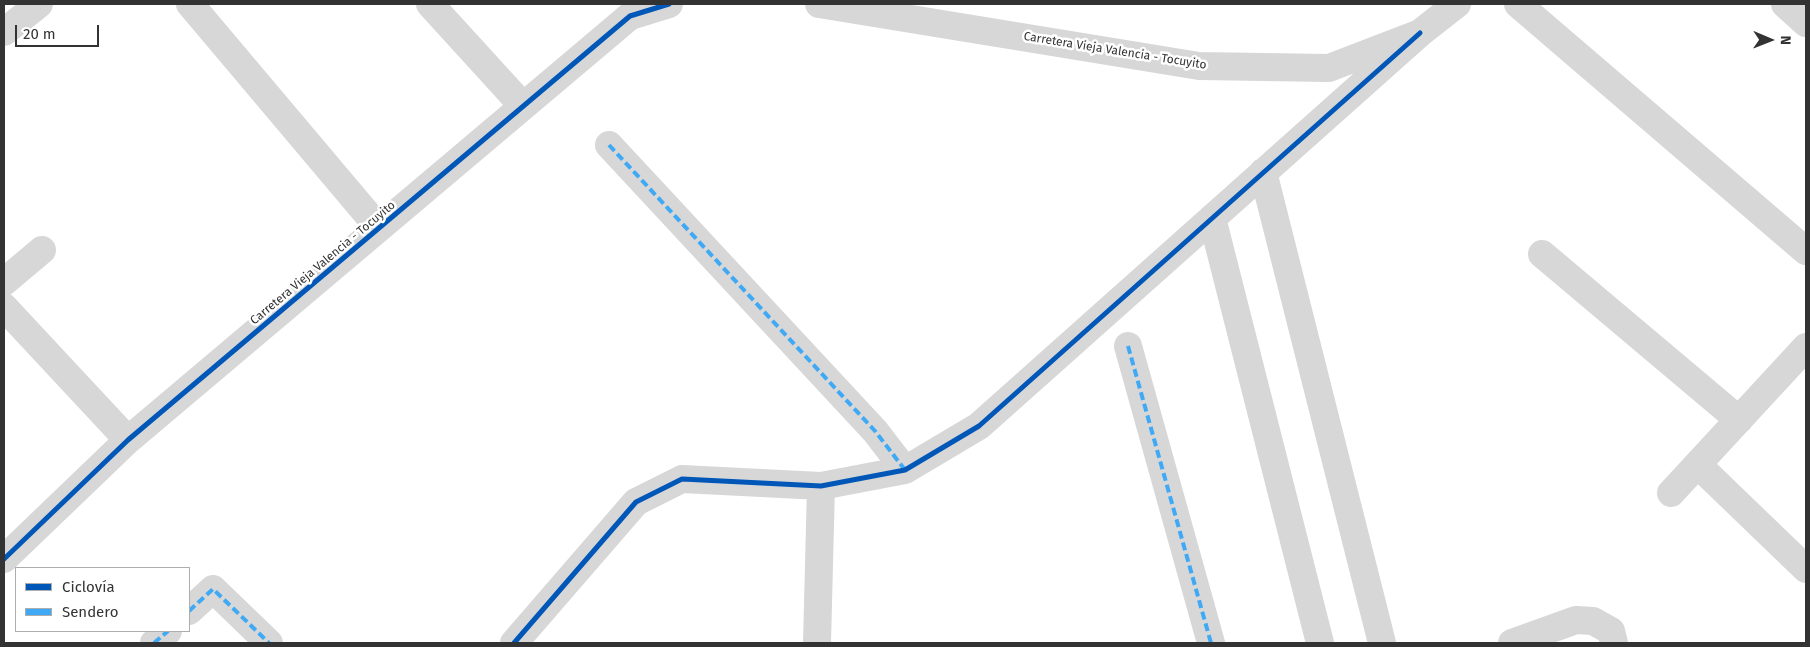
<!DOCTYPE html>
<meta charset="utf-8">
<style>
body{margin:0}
#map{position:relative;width:1810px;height:647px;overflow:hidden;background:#fff;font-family:"Fira Sans",sans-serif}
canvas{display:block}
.frame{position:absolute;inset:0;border:5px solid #333;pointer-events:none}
.legend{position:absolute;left:15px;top:567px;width:175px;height:65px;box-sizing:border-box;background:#fff;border:1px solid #adadad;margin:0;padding:6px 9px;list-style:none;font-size:15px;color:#333}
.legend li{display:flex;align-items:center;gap:10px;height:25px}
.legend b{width:25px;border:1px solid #adadad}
.north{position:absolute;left:1745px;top:15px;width:50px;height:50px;-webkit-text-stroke:4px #fff;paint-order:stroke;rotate:91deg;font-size:14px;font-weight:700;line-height:20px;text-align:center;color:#333}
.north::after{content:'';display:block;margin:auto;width:18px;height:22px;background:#333;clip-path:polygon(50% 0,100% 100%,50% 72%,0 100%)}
.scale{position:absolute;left:15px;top:25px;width:84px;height:22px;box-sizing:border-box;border:2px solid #333;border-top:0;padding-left:6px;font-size:15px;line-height:18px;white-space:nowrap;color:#333;-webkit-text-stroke:4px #fff;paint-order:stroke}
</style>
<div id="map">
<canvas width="1810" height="647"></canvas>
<div class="frame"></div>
<ul class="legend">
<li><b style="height:6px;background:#0057b8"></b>Ciclovía</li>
<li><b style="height:6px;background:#3fa9f5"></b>Sendero</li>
</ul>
<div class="north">N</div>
<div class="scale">20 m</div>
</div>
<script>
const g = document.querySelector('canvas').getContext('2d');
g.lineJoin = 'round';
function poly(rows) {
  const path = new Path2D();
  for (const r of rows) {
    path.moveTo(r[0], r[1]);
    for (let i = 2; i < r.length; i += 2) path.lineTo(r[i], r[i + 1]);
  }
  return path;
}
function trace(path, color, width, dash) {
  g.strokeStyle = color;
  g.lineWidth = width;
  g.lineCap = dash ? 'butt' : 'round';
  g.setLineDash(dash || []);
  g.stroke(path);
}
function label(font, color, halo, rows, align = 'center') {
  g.font = font + ' "Fira Sans",sans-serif';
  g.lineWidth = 5;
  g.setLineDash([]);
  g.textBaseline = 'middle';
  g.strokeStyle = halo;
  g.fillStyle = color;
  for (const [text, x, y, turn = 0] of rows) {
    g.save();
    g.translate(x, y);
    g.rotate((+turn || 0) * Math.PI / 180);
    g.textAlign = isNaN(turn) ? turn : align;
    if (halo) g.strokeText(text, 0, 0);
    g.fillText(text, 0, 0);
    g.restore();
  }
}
const minor = poly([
 [190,4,379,228],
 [430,4,523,106],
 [819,4,1199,66,1329,68,1420,33,1457,4],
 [1518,4,1806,251],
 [1785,4,1806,23],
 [4,32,39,4],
 [609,145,875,431,905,470],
 [1263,172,1382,643],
 [1212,218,1320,643],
 [1542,254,1739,420],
 [4,282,42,250],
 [4,307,128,440],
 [1128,346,1211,643],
 [1698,465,1806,569],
 [1671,493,1806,347],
 [4,559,128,440,630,16,669,4],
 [189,611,213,589,269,643],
 [154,643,168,631],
 [514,643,636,502,682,479,821,486,905,470,979,426,1420,33],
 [817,643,821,486],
 [1512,643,1576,620,1593,621,1611,631,1614,643]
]);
const quiet = poly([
 [609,145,875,431,905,470],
 [1128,346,1211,643],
 [189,611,213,589,269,643],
 [154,643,168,631]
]);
const cycleway = poly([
 [4,559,128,440,630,16,669,4],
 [514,643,636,502,682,479,821,486,905,470,979,426,1420,33]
]);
const streetNames = [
 ["Carretera Vieja Valencia - Tocuyito",1115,51,9],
 ["Carretera Vieja Valencia - Tocuyito",323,263,-40]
];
trace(minor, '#d7d7d7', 28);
trace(quiet, '#3fa9f5', 4, [8, 4]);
trace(cycleway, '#0057b8', 5);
label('12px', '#333', '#fff', streetNames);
</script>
